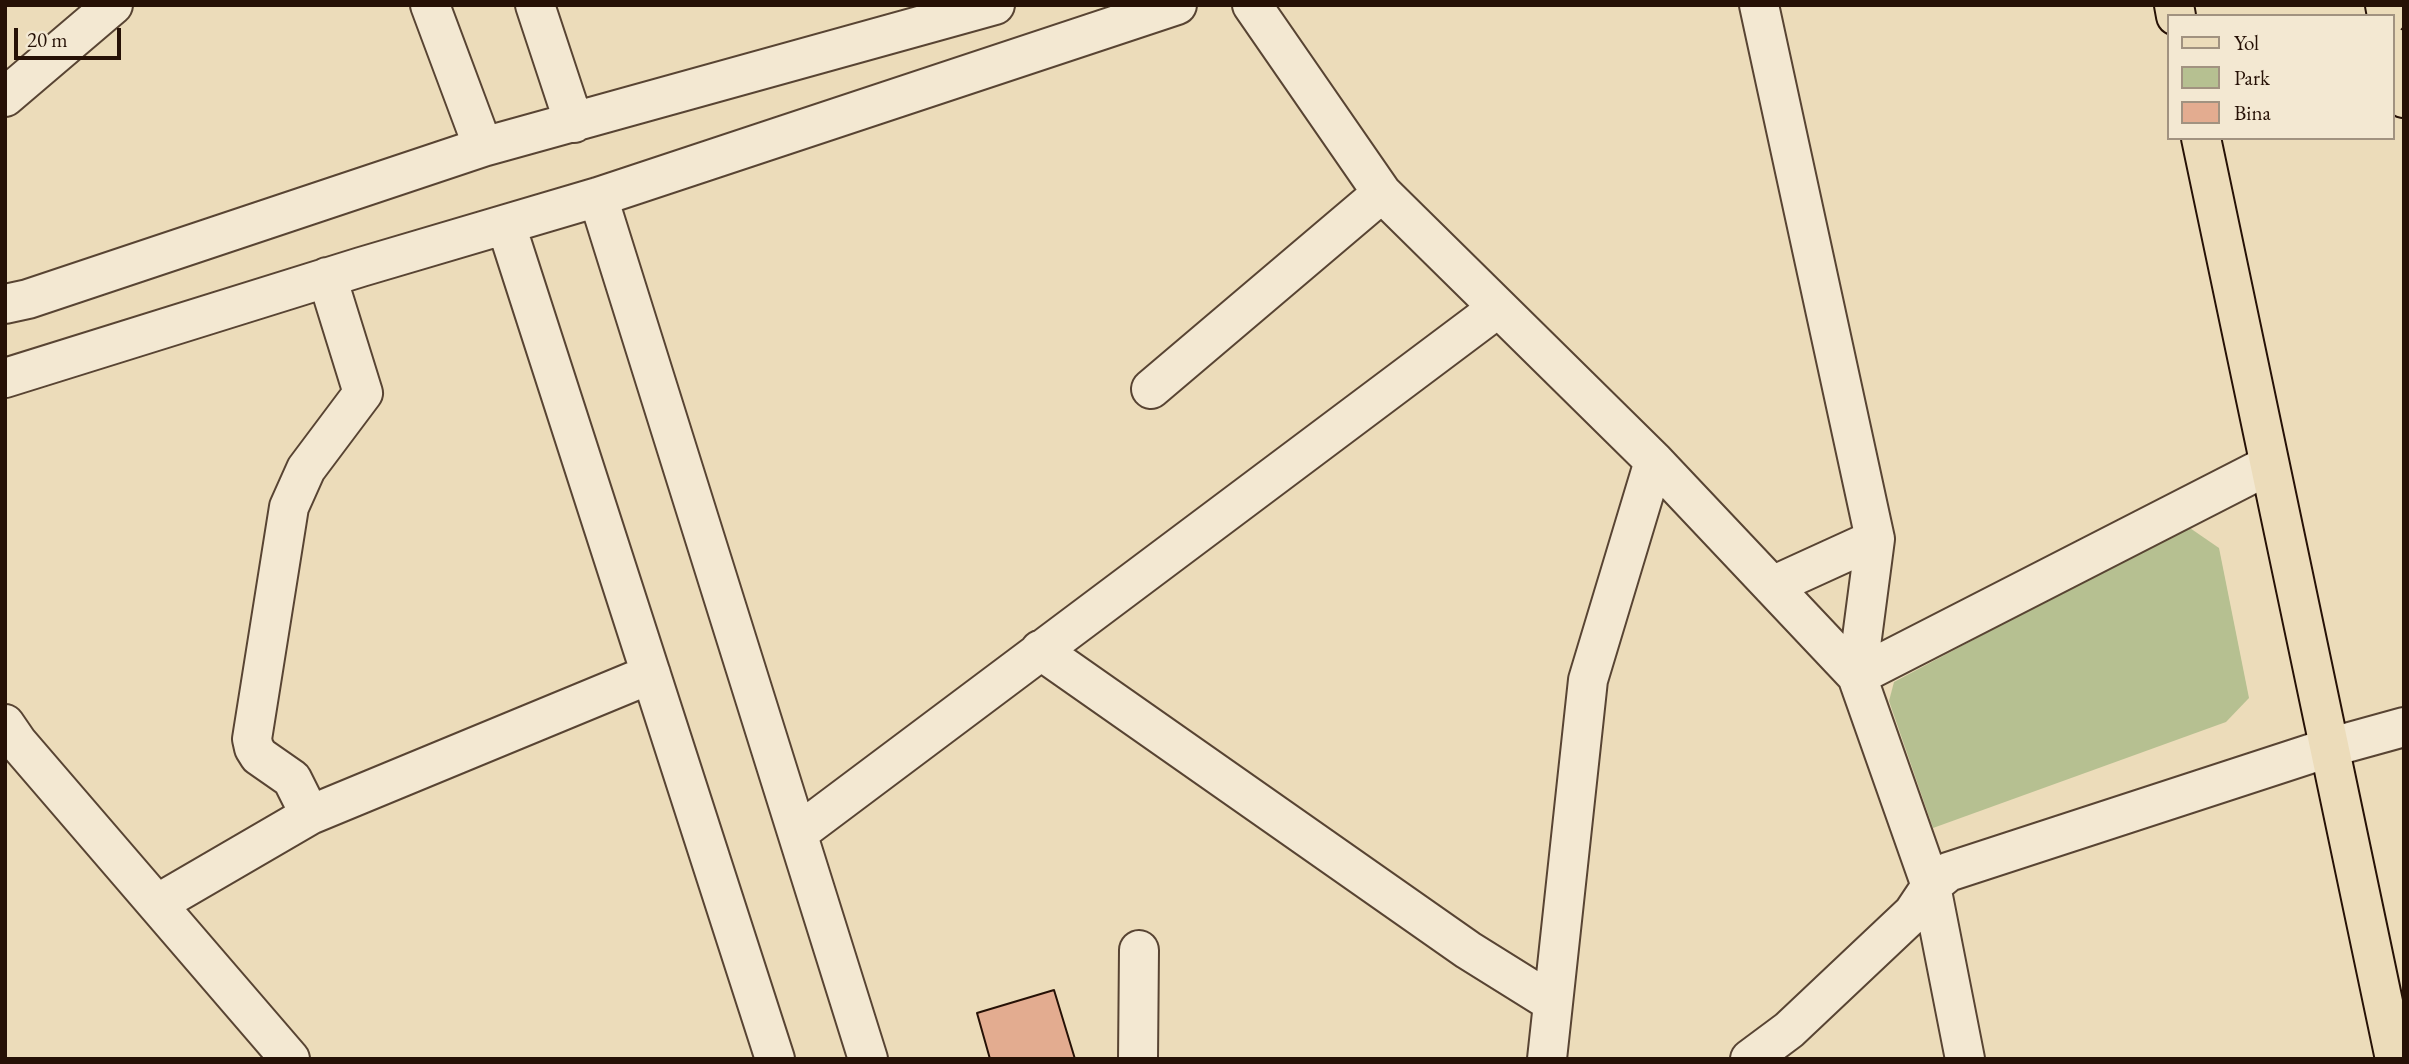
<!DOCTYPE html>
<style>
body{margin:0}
#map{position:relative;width:2409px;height:1064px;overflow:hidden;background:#ecdcba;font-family:"EB Garamond",serif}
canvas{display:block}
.frame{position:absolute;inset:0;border:7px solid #261106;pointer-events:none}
.legend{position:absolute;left:2167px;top:14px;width:228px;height:126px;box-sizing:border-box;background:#f3e8d2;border:2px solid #a19280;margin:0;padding:9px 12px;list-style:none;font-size:21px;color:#261106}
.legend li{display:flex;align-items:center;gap:14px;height:35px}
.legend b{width:35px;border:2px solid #a19280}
.scale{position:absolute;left:14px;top:28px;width:107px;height:32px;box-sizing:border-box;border:4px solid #261106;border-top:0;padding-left:9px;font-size:21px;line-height:24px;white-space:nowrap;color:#261106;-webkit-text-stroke:5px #f3e8d2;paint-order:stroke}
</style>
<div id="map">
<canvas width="2409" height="1064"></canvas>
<div class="frame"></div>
<ul class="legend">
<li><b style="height:9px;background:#ecdcba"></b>Yol</li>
<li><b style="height:19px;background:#b6c091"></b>Park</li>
<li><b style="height:19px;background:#e3ac90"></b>Bina</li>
</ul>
<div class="scale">20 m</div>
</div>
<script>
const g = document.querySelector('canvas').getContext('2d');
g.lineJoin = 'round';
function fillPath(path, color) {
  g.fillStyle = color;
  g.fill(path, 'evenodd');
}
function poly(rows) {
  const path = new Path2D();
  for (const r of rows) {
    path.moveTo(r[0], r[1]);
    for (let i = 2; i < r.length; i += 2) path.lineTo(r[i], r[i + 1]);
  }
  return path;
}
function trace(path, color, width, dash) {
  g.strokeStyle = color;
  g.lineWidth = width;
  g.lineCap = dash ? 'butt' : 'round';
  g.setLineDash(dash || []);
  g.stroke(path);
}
const green = poly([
 [2187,526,2219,548,2249,698,2226,722,1933,828,1889,701,1894,682]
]);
const building = poly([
 [1054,990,1075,1059,990,1059,977,1013,1054,990]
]);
const minor = poly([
 [430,5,483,147],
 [535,5,574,123],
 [1252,5,1382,193,1654,461,1857,676,1931,886,1965,1059],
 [1759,5,1875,539,1857,676],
 [5,97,113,5],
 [598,197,868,1059],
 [506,225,775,1059],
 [5,304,28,299,483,147,995,5],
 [5,378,361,267,598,197,1177,5],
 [1151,389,1382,193],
 [1772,586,1875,539],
 [1040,650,1468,950,1553,1003],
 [1857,676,2269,465],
 [5,724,18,743,290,1059],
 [310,815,292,779,259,756,254,748,252,739,289,507,306,469,363,393,327,277],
 [798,833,1498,308],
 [157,904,310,815,651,674],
 [1138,1059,1139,950],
 [1547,1059,1588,680,1654,461],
 [1750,1059,1789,1030,1913,913,1931,886,1948,872,2328,748,2404,727]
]);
const major = poly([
 [2174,5,2176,16],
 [2385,5,2387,16],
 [2393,47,2404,98],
 [2201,138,2395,1059]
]);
fillPath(green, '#b6c091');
fillPath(building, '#e3ac90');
trace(building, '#261106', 2);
trace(minor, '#584433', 42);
trace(major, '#261106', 42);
trace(minor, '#f3e8d2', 38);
trace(major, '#ecdcba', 38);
</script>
